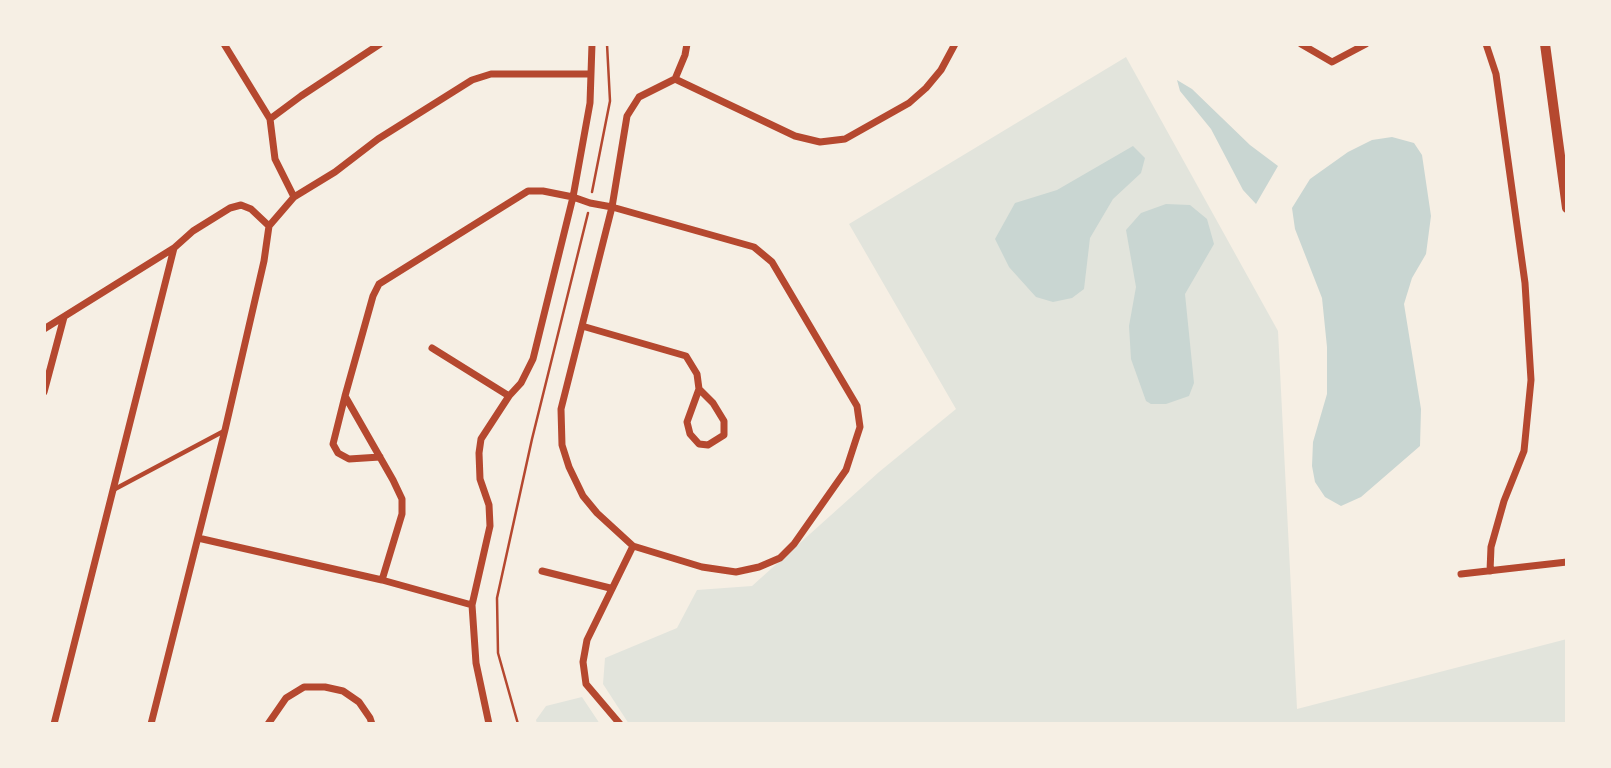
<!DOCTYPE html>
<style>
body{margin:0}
#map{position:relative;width:1611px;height:768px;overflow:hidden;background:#f6efe4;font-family:Cabin,sans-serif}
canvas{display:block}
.frame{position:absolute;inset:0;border:46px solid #f6efe4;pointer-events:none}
</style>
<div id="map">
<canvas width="1611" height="768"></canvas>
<div class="frame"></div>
</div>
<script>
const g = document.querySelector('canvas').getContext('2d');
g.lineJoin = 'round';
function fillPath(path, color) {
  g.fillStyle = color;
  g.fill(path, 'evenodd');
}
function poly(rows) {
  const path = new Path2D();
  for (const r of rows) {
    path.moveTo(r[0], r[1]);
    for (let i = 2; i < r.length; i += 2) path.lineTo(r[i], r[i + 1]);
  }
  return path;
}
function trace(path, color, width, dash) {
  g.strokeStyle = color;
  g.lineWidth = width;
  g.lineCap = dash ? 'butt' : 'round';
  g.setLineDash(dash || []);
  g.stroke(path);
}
const green = poly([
 [1126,57,1278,331,1297,709,1567,639,1567,724,629,724,603,684,605,658,677,628,697,590,752,586,879,472,956,409,849,224],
 [582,697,600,724,537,724,536,720,546,706]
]);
const water = poly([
 [1177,80,1192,89,1250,145,1278,166,1256,204,1243,190,1211,129,1180,91],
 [1392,137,1414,143,1422,155,1431,216,1426,254,1412,278,1404,304,1421,409,1420,446,1361,497,1341,506,1325,497,1315,482,1312,466,1313,442,1327,394,1327,347,1322,298,1295,229,1292,208,1310,179,1348,152,1372,140],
 [1133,146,1145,158,1141,173,1113,199,1090,238,1084,289,1072,298,1053,302,1036,297,1009,267,995,239,1015,203,1057,190],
 [1166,204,1190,205,1207,219,1214,244,1185,294,1194,383,1189,396,1166,404,1151,404,1146,401,1131,359,1129,326,1136,287,1126,230,1141,213]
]);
const path = poly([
 [592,192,610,101,607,44],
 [518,724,498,653,497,598,532,439,588,213]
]);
const service = poly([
 [115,489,224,431]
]);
const minor = poly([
 [224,44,270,119,275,159,294,197],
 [1301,44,1332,62,1366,44],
 [1486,44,1496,74,1525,283,1531,380,1524,451,1504,501,1491,547,1490,571],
 [675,79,795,136,820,142,845,139,909,103,926,88,941,70,955,44],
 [270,119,301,96,380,44],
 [582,326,686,356,697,374,699,389,687,422,690,434,699,444,708,445,724,435,724,421,713,403,699,389],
 [44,329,174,248,193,231,230,208,241,205,251,209,269,226],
 [432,348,509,396],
 [44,392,64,317],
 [345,396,333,444,338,453,349,459,380,457],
 [198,538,382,580,472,605],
 [542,571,610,588],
 [1461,574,1567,562],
 [382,580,402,514,402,499,393,480,345,396,373,296,379,284,528,191,543,191,573,197,590,203,612,207,754,247,772,262,857,406,860,427,846,470,794,544,780,558,759,567,736,572,702,567,633,546,597,513,583,496,569,467,562,445,561,409,612,207,627,116,639,97,675,79,685,55,687,44],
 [54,724,174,248],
 [151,724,225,430,264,261,269,226,294,197,335,172,378,139,472,80,491,74,591,74],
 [268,724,286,698,304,687,325,687,343,691,359,702,370,718,372,724],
 [489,724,476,663,472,605,490,526,489,505,480,479,479,453,481,439,509,396,521,383,533,359,573,197,590,103,592,44],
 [620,724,586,684,583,662,587,640,633,546]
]);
const tertiary = poly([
 [1545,44,1567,208]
]);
fillPath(green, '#e2e4dc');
fillPath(water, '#c9d6d2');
trace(path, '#b5482f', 2.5);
trace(service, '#b5482f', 4.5);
trace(minor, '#b5482f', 7);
trace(tertiary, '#b5482f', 10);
</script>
